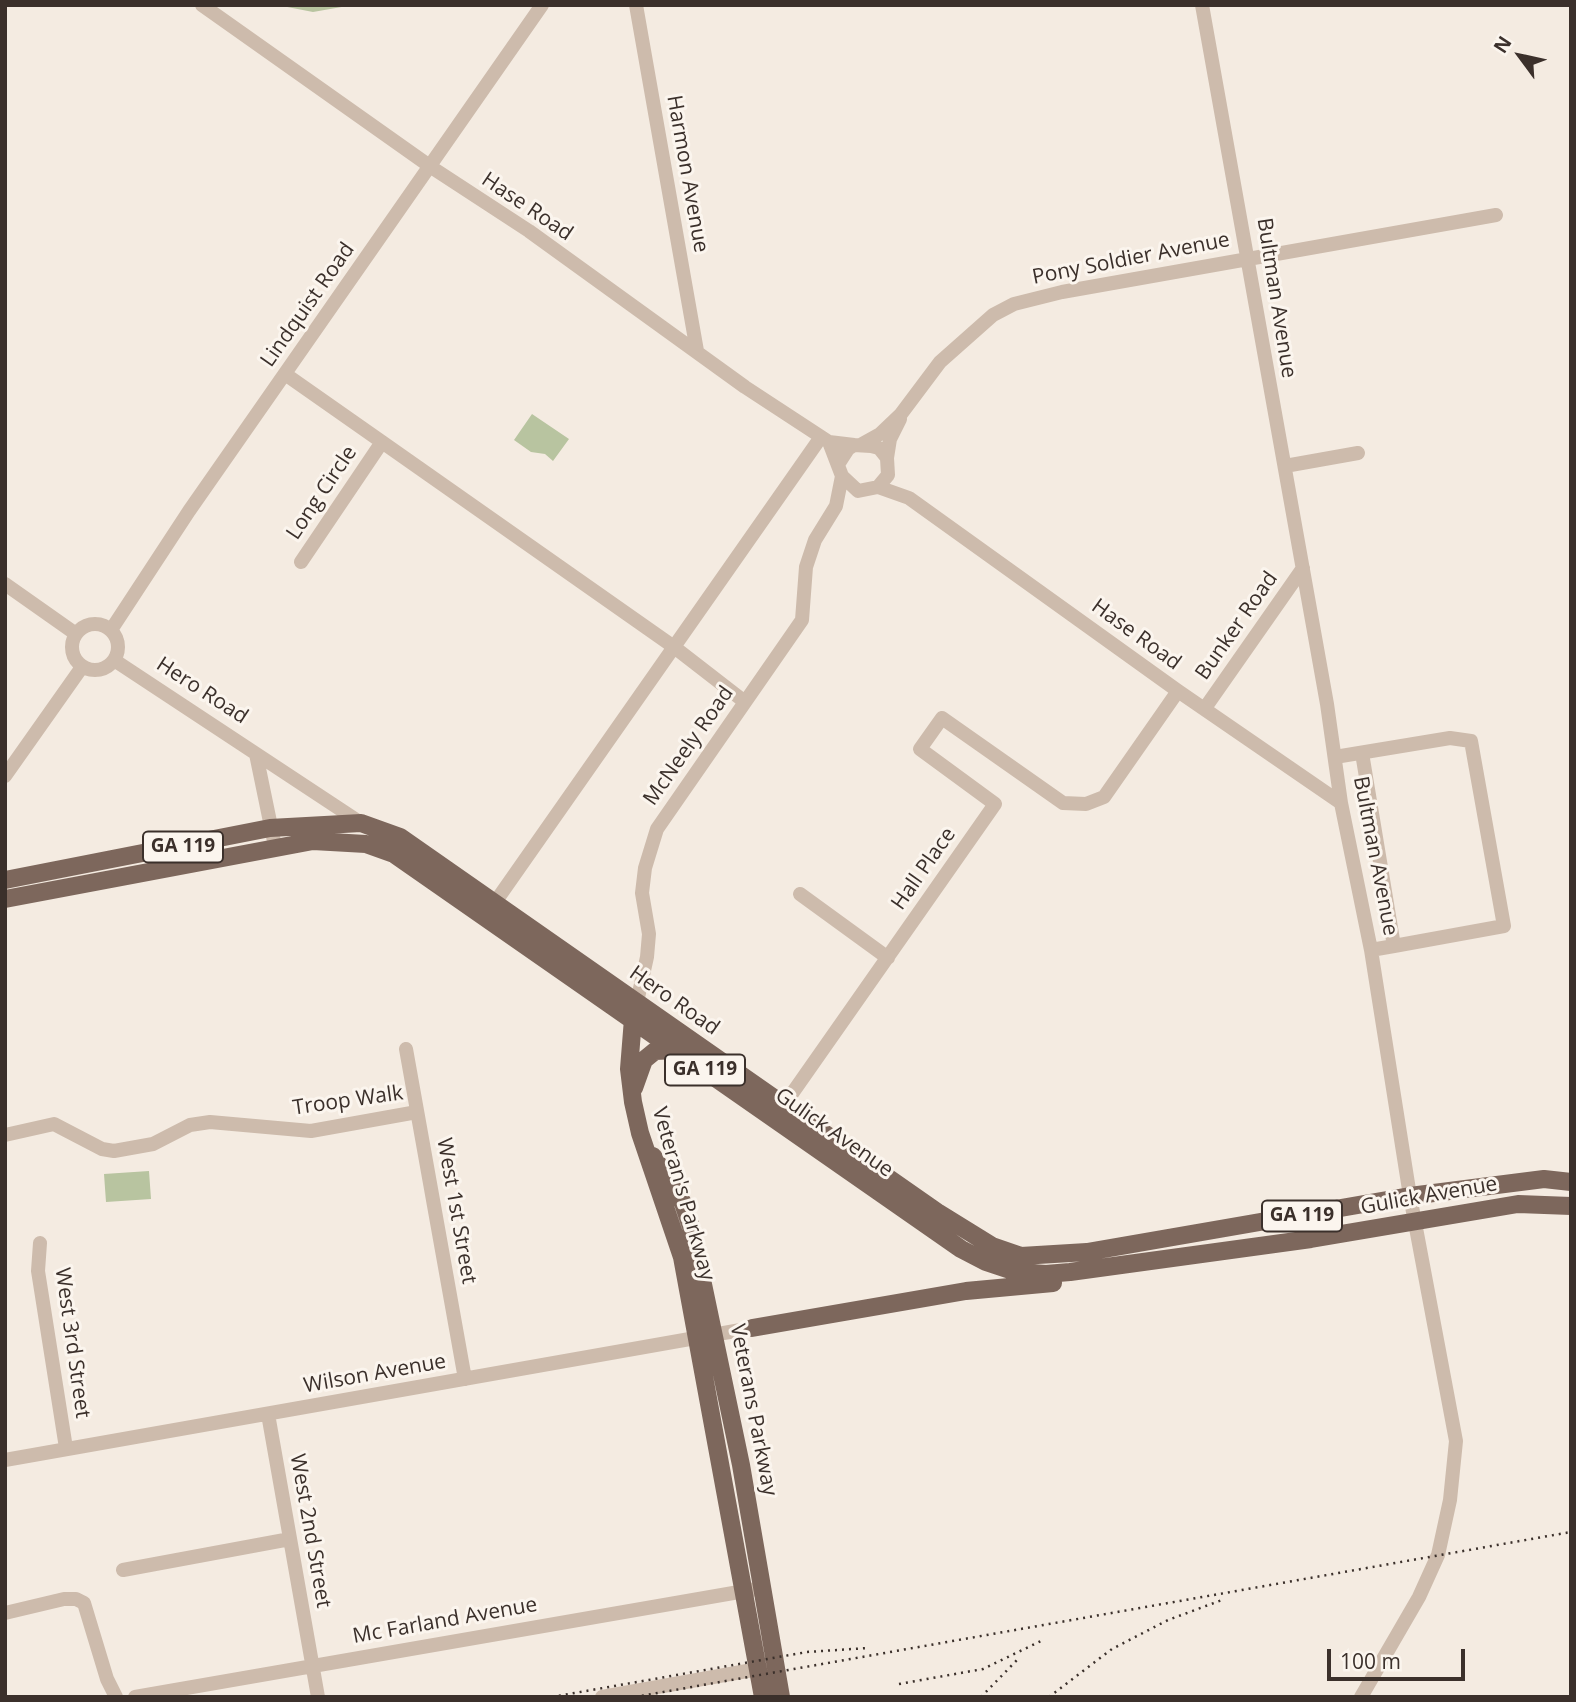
<!DOCTYPE html>
<style>
body{margin:0}
#map{position:relative;width:1576px;height:1702px;overflow:hidden;background:#f4ebe1;font-family:"Open Sans",sans-serif}
canvas{display:block}
.frame{position:absolute;inset:0;border:7px solid #3b302b;pointer-events:none}
.north{position:absolute;left:1485px;top:21px;width:70px;height:70px;-webkit-text-stroke:5px #fbf5ee;paint-order:stroke;rotate:303deg;font-size:19px;font-weight:700;line-height:28px;text-align:center;color:#3b302b}
.north::after{content:'';display:block;margin:auto;width:24px;height:32px;background:#3b302b;clip-path:polygon(50% 0,100% 100%,50% 72%,0 100%)}
.scale{position:absolute;left:1327px;top:1649px;width:138px;height:32px;box-sizing:border-box;border:4px solid #3b302b;border-top:0;padding-left:9px;font-size:21px;line-height:24px;white-space:nowrap;color:#3b302b;-webkit-text-stroke:5px #fbf5ee;paint-order:stroke}
</style>
<div id="map">
<canvas width="1576" height="1702"></canvas>
<div class="frame"></div>
<div class="north">N</div>
<div class="scale">100 m</div>
</div>
<script>
const g = document.querySelector('canvas').getContext('2d');
g.lineJoin = 'round';
function fillPath(path, color) {
  g.fillStyle = color;
  g.fill(path, 'evenodd');
}
function poly(rows) {
  const path = new Path2D();
  for (const r of rows) {
    if (r.length === 3) {
      path.moveTo(r[0] + r[2], r[1]);
      path.arc(r[0], r[1], r[2], 0, 2 * Math.PI);
      continue;
    }
    path.moveTo(r[0], r[1]);
    for (let i = 2; i < r.length; i += 2) path.lineTo(r[i], r[i + 1]);
  }
  return path;
}
function trace(path, color, width, dash) {
  g.strokeStyle = color;
  g.lineWidth = width;
  g.lineCap = dash ? 'butt' : 'round';
  g.setLineDash(dash || []);
  g.stroke(path);
}
function label(font, color, halo, rows, align = 'center') {
  g.font = font + ' "Open Sans",sans-serif';
  g.lineWidth = 6;
  g.setLineDash([]);
  g.textBaseline = 'middle';
  g.strokeStyle = halo;
  g.fillStyle = color;
  for (const [text, x, y, turn = 0] of rows) {
    g.save();
    g.translate(x, y);
    g.rotate((+turn || 0) * Math.PI / 180);
    g.textAlign = isNaN(turn) ? turn : align;
    if (halo) g.strokeText(text, 0, 0);
    g.fillText(text, 0, 0);
    g.restore();
  }
}
const green = poly([
 [277,5,353,5,313,12],
 [532,414,569,439,553,461,545,454,531,452,514,440],
 [149,1171,151,1199,106,1202,104,1174]
]);
const minor = poly([
 [202,5,431,167,529,231,745,387,829,442,854,445],
 [636,5,697,351],
 [1202,5,1327,704,1341,803,1371,950,1410,1196,1456,1441,1450,1500,1438,1555,1419,1597,1361,1697],
 [285,374,382,442,301,562],
 [382,442,674,647,745,702],
 [829,442,842,476,858,491,878,487,888,475,887,458,879,448,871,446,854,445,848,449,839,463],
 [862,444,880,434,901,414,940,362,993,315,1014,304,1062,292,1496,215],
 [887,458,890,439,900,419],
 [1285,466,1358,453],
 [878,487,909,498,1178,691,1341,803],
 [5,584,76,634],
 [95,647,23],
 [111,630,189,511,542,5],
 [114,660,361,823],
 [1205,708,1303,568],
 [1362,753,1394,946,1371,950],
 [256,754,275,846],
 [1335,757,1450,738,1471,741,1504,926,1394,946],
 [5,776,82,667],
 [800,894,888,958],
 [496,901,821,437],
 [635,1011,647,957,649,934,642,893,645,868,657,829,802,620,806,567,815,540,836,506,842,476],
 [406,1049,465,1379],
 [784,1105,995,804,920,749,942,718,1063,803,1086,804,1104,797,1178,691],
 [5,1135,54,1124,102,1149,114,1151,153,1144,190,1125,210,1122,311,1131,417,1112],
 [40,1243,38,1271,66,1448],
 [268,1414,318,1697],
 [5,1460,752,1328],
 [123,1570,290,1539],
 [5,1613,64,1599,76,1599,84,1603,107,1679,116,1697],
 [135,1697,762,1588],
 [602,1697,758,1669]
]);
const major = poly([
 [5,880,270,828,361,823,400,837,937,1212,992,1246,1021,1256,1087,1252,1410,1196,1544,1179,1571,1182],
 [5,899,313,841,366,844,394,854,961,1249,986,1262,1016,1272,1046,1274,1070,1272,1311,1239,1518,1204,1571,1206],
 [633,1019,629,1069,633,1102,640,1133,682,1257,763,1697],
 [634,1088,644,1060,655,1051,676,1050],
 [653,1156,683,1203,691,1227,741,1465,781,1697],
 [752,1328,966,1291,1053,1283]
]);
const rail = poly([
 [899,1684,983,1669,1043,1640],
 [552,1697,807,1652,868,1648],
 [635,1697,1571,1532],
 [981,1697,1020,1657],
 [1049,1697,1112,1649,1168,1620,1222,1600]
]);
const shields = [
 [183,847,80],
 [705,1070,80],
 [1302,1216,80]
];
const shieldNames = [
 ["GA 119",183,847],
 ["GA 119",705,1070],
 ["GA 119",1302,1216]
];
const streetNames = [
 ["Harmon Avenue",687,174,80],
 ["Hase Road",527,207,34],
 ["Pony Soldier Avenue",1131,259,-11],
 ["Bultman Avenue",1276,298,81],
 ["Lindquist Road",308,305,-55],
 ["Long Circle",322,493,-56],
 ["Bunker Road",1237,626,-55],
 ["Hase Road",1136,635,36],
 ["Hero Road",202,691,33],
 ["McNeely Road",689,746,-55],
 ["Bultman Avenue",1375,856,79],
 ["Hall Place",924,869,-55],
 ["Hero Road",674,1001,35],
 ["Troop Walk",348,1101,-8],
 ["Gulick Avenue",834,1133,35],
 ["Veteran's Parkway",683,1194,74],
 ["Gulick Avenue",1429,1196,-10],
 ["West 1st Street",456,1211,80],
 ["West 3rd Street",72,1343,82],
 ["Wilson Avenue",375,1374,-10],
 ["Veterans Parkway",753,1410,79],
 ["West 2nd Street",310,1531,80],
 ["Mc Farland Avenue",445,1621,-10]
];
fillPath(green, '#b8c4a0');
trace(minor, '#cdbbac', 14);
trace(major, '#7d675c', 18);
trace(rail, '#3b302b', 2.5, [2, 5]);
for (const [x, y, w] of shields) {
  const box = new Path2D();
  box.roundRect(x - w / 2, y - 15.5, w, 31, 5);
  g.fillStyle = '#fbf5ee';
  g.fill(box);
  trace(box, '#3b302b', 2);
}
label('bold 19px', '#3b302b', null, shieldNames);
label('21px', '#3b302b', '#fbf5ee', streetNames);
</script>
